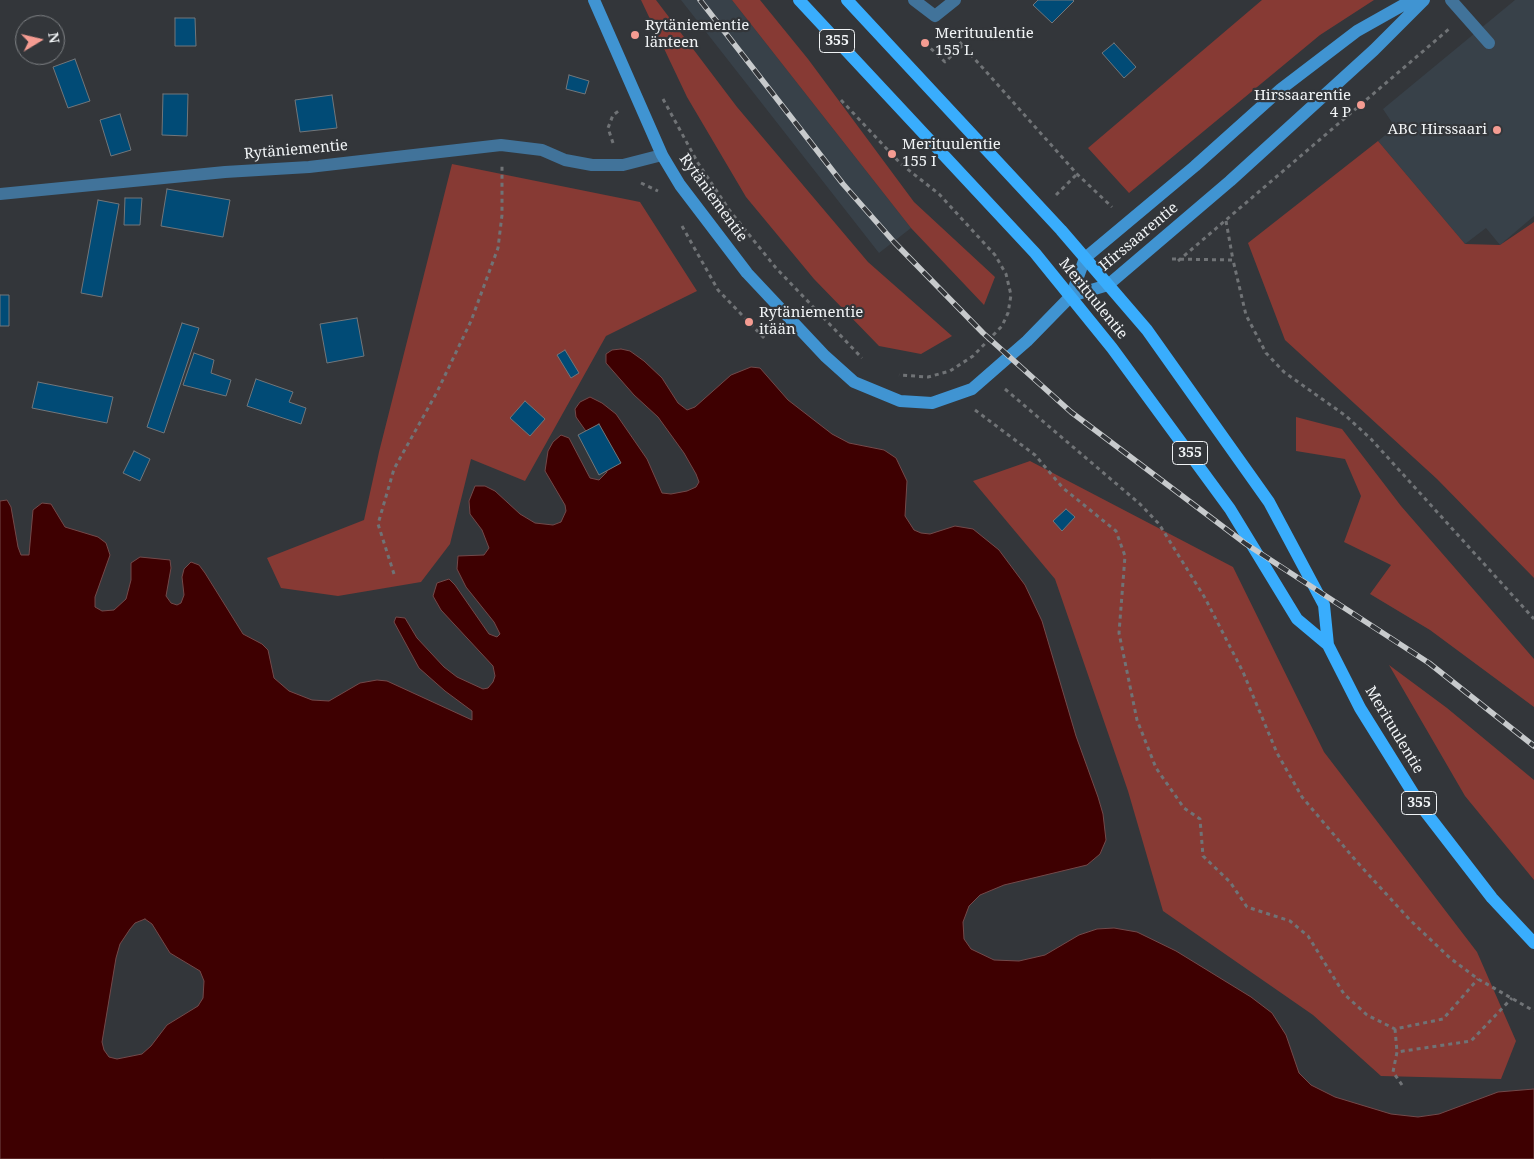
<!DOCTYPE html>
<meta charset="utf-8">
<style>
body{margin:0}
#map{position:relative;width:1534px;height:1159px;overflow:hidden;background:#33363a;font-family:"Noto Serif",serif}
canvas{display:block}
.north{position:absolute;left:15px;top:15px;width:50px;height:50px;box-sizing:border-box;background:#33363a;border:1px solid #7f8285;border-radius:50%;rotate:81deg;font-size:14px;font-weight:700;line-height:20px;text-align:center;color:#f0f3f5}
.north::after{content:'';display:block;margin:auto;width:18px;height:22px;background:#f59c92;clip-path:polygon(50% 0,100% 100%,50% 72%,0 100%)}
</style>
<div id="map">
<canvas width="1534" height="1159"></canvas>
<div class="north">N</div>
</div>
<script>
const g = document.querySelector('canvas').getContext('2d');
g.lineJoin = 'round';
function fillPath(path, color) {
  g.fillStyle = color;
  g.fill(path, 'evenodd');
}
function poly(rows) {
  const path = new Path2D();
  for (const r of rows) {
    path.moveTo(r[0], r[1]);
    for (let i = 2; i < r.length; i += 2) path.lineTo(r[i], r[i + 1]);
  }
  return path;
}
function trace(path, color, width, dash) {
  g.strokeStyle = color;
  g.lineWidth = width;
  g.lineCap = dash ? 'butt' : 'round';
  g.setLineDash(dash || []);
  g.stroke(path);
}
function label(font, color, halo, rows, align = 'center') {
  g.font = font + ' "Noto Serif",serif';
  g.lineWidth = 4.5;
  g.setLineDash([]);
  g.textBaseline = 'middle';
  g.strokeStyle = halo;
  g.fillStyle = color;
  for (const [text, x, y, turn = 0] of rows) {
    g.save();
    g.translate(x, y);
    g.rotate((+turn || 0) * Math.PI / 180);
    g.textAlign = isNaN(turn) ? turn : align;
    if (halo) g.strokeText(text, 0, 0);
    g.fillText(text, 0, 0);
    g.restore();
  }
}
const built = poly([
 [681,0,732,0,911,228,879,253],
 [1515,0,1534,0,1534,216,1500,245,1486,228,1465,244,1378,141,1395,127,1383,109]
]);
const green = poly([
 [641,0,656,0,737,107,868,262,952,336,921,354,879,346,814,279,746,197,687,97],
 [732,0,760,0,808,59,914,202,995,277,984,305,911,228],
 [1262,0,1374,0,1320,35,1129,193,1088,148],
 [1378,141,1465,244,1500,245,1534,222,1534,578,1437,479,1285,340,1248,243],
 [452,164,640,202,697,291,606,336,525,481,471,459,450,544,421,582,338,596,281,588,267,558,364,520,379,452],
 [1296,417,1342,429,1401,506,1534,659,1534,707,1430,630,1370,594,1391,565,1344,542,1361,496,1345,459,1296,451],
 [1030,461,1233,567,1324,752,1477,952,1516,1041,1501,1079,1381,1076,1313,1015,1163,911,1128,791,1055,579,973,481],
 [1389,665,1447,708,1534,780,1534,880,1465,796]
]);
const water = poly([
 [621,349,630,351,644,361,662,378,678,403,687,410,695,407,731,375,751,367,760,368,788,400,832,434,849,443,884,450,896,458,907,481,905,516,914,530,921,533,930,534,955,526,973,529,999,550,1025,585,1042,621,1076,736,1098,797,1103,814,1106,840,1100,854,1087,865,1004,885,980,895,969,906,963,922,964,939,971,949,994,960,1019,961,1045,955,1079,935,1097,929,1114,928,1137,932,1176,951,1251,997,1272,1013,1286,1035,1299,1073,1311,1085,1335,1097,1391,1114,1418,1117,1439,1114,1498,1092,1534,1089,1534,1159,0,1159,0,501,7,500,11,507,18,547,21,555,29,555,33,510,42,503,51,504,65,527,98,537,106,543,110,555,95,597,95,607,102,611,114,610,126,599,131,580,131,563,140,557,170,560,171,568,166,596,171,603,177,605,181,603,184,595,182,577,184,569,191,562,199,565,205,573,243,634,262,644,268,650,274,678,289,691,312,700,329,701,360,683,377,680,387,681,472,720,472,711,445,691,419,668,394,622,396,617,405,618,417,638,444,667,457,677,483,689,488,688,493,682,495,676,493,666,441,610,433,596,437,583,449,579,455,585,489,634,497,637,500,634,494,622,466,587,457,569,458,556,484,555,489,548,482,530,470,514,469,501,475,486,485,486,495,491,520,514,535,523,553,525,561,522,566,511,565,505,545,471,548,451,553,442,561,435,569,438,590,478,599,480,607,472,595,444,576,417,575,409,580,402,590,397,602,403,616,414,647,459,662,493,671,494,687,491,696,487,699,482,696,474,684,453,658,417,634,395,606,363,606,354,612,350,621,349],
 [145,919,152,924,170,953,200,971,204,981,203,998,198,1006,167,1025,151,1046,142,1054,117,1059,109,1057,104,1050,102,1042,116,958,120,944,130,929,135,923,145,919]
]);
const building = poly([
 [1038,0,1073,0,1074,1,1052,23,1033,5,1038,0],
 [175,18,195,18,196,46,175,46,175,18],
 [1114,43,1136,67,1124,78,1102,53,1114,43],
 [75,59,90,101,68,108,53,67,75,59],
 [569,75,589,81,585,94,566,89,569,75],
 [163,94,188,94,187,136,162,135,163,94],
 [332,95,337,128,300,132,295,100,332,95],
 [120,114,131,150,111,156,100,120,120,114],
 [167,189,230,200,223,237,161,226,167,189],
 [125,198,142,198,140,225,124,225,125,198],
 [98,200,119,204,102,297,81,293,98,200],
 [0,295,9,295,9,326,0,326,0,295],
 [357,318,364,356,327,363,320,324,357,318],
 [182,323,199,328,164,433,147,427,182,323],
 [565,350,579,373,571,378,557,355,565,350],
 [194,353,214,360,211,373,231,380,226,396,183,385,194,353],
 [256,379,293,392,289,402,306,408,301,424,247,406,256,379],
 [38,382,113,397,107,423,32,408,38,382],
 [525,401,545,419,530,436,510,418,525,401],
 [599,424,621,463,599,475,578,435,599,424],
 [134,451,150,459,140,481,123,473,134,451],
 [1066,509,1075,517,1062,531,1053,521,1066,509]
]);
const path = poly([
 [949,30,1077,174,1112,207],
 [925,43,945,62,964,44],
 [663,99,698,163,730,211,776,268,862,358],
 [841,100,901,164,939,194,995,255,1006,274,1011,295,1008,313,1002,326,973,356,950,371,928,377,899,375],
 [613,143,608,128,613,115,620,110],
 [641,183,658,191],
 [1056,195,1077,174],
 [1226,221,1233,260],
 [682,226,718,290,766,340],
 [1172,259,1233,260,1246,315,1266,353,1284,372,1346,416,1371,439,1534,619],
 [1178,261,1449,29],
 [1005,389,1140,504,1159,524,1205,598,1243,672,1277,753,1302,797,1357,862,1410,920,1450,958,1478,979,1534,1011],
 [975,410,1035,455,1063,488,1116,531,1125,556,1119,633,1137,720,1156,768,1184,808,1200,819,1203,856,1230,882,1247,907,1290,921,1308,936,1344,994,1367,1015,1395,1029,1443,1019,1478,979],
 [394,574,378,524,394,469,437,392,471,321,498,248,502,215,502,166],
 [1395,1029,1397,1052],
 [1402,1085,1393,1072,1397,1052,1471,1041,1512,998]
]);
const lane = poly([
 [1451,0,1489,43]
]);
const street = poly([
 [914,0,935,16,955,0],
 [0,194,225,172,309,167,501,145,542,150,565,160,592,165,623,165,662,155]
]);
const secondary = poly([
 [594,0,662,155,680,185,747,273,825,356,854,382,900,401,932,403,972,389,1027,341,1071,296,1085,258,1195,166,1281,89,1357,31,1412,0],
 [1071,296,1108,285,1230,181,1374,50,1424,0]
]);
const primary = poly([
 [799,0,1035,253,1112,348,1230,509,1297,619,1328,645,1360,708,1421,806,1492,898,1534,943],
 [847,0,1061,230,1147,330,1269,502,1324,605,1328,645]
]);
const rail = poly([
 [700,0,843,184,894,242,983,333,1071,412,1246,544,1429,663,1534,746]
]);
const markers = [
 [635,35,5,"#f59c92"],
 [925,43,5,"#f59c92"],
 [1361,105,5,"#f59c92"],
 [1497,130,5,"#f59c92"],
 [892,154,5,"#f59c92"],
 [749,322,5,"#f59c92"]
];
const shields = [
 [837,41,35],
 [1190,453,35],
 [1419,803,35]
];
const shieldNames = [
 ["355",837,41],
 ["355",1190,453],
 ["355",1419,803]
];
const poiNames = [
 ["Rytäniementie",645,26],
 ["länteen",645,43],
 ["Merituulentie",935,34],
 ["155 L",935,51],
 ["Hirssaarentie",1351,96,"right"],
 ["4 P",1351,113,"right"],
 ["ABC Hirssaari",1487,130,"right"],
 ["Merituulentie",902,145],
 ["155 I",902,162],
 ["Rytäniementie",759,313],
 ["itään",759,330]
];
const streetNames = [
 ["Rytäniementie",296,150,-5],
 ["Rytäniementie",713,198,54],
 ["Hirssaarentie",1139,237,-40],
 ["Merituulentie",1093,299,51],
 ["Merituulentie",1394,730,59]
];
fillPath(built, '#384149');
fillPath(green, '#873a34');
fillPath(water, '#3e0001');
trace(water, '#73494a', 1);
fillPath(building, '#014b76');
trace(building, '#72767a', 1);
trace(path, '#707376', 3, [4, 4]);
trace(lane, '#41739a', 12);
trace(street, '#41739a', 12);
trace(secondary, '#4094d2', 12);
trace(primary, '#39adfd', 12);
trace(rail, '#c7cacc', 5.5);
trace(rail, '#33363a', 4, [11]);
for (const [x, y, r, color] of markers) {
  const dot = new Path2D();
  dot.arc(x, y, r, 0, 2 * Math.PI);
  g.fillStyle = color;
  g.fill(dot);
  trace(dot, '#33363a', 2);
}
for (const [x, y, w] of shields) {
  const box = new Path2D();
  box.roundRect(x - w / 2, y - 11.5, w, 23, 4);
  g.fillStyle = '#33363a';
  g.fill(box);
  trace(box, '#f0f3f5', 1);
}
label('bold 14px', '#f0f3f5', null, shieldNames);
label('15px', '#f0f3f5', '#33363a', poiNames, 'left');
label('15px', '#f0f3f5', '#33363a', streetNames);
</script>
